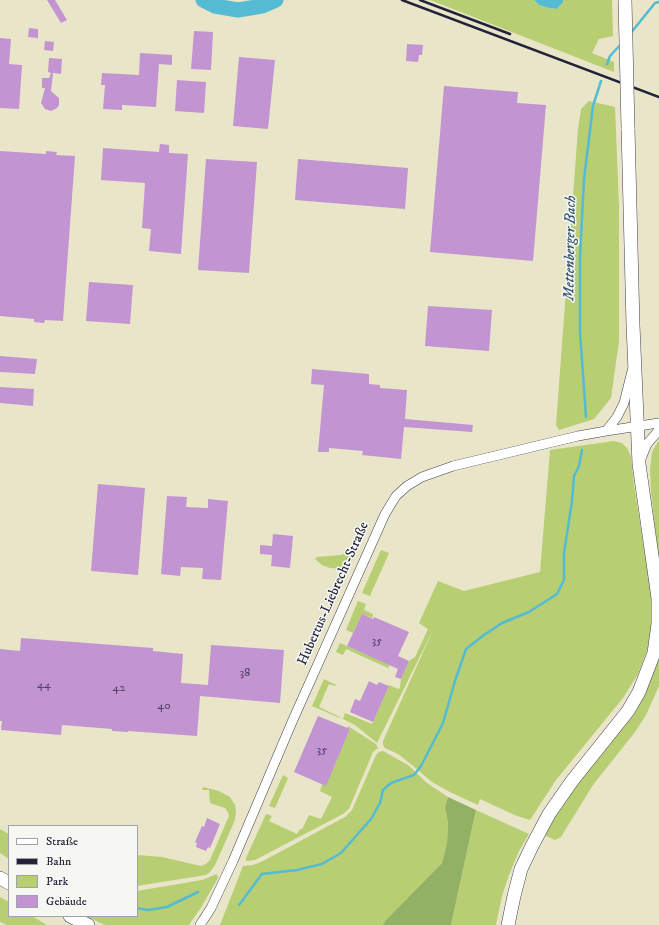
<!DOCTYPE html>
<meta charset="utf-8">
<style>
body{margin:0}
#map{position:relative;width:659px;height:925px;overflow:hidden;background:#e9e5c8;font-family:"IM FELL DW Pica",serif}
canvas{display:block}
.legend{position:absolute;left:8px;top:825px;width:130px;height:92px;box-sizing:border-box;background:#f6f6f2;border:1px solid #a1a1a9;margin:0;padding:5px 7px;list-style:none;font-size:12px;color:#22223b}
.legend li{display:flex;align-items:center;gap:8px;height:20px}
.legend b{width:20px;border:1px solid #a1a1a9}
</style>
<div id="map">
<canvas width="659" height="925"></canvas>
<ul class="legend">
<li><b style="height:5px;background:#fff"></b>Straße</li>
<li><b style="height:5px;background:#22223b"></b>Bahn</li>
<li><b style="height:11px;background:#b8ce73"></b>Park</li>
<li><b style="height:11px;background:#c394d2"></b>Gebäude</li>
</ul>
</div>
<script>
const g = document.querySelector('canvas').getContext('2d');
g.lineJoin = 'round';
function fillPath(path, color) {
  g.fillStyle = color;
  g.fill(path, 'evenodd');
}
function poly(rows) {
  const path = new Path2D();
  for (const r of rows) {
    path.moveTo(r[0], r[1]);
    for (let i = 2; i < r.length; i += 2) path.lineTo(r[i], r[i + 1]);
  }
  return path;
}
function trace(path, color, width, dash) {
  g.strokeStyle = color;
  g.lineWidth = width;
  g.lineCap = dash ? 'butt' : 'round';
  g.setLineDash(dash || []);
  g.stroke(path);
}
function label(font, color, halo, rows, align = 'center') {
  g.font = font + ' "IM FELL DW Pica",serif';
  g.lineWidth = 3;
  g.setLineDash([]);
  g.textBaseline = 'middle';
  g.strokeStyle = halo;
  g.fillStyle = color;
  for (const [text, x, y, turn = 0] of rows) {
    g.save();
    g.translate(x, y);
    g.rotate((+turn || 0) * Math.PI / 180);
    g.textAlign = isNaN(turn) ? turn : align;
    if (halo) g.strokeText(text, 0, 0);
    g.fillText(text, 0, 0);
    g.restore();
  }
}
const green = poly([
 [430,0,534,0,539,5,549,8,557,9,563,2,563,0,612,0,613,36,599,39,592,53,614,62,614,72],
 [589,101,615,107,619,206,619,341,611,398,594,419,559,430,556,425,578,129,581,109],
 [659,440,659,565,651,492,650,469,652,452],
 [614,441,622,443,627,448,631,456,634,485,651,592,652,620,649,645,638,674,623,698,556,780,530,820,517,816,480,799,478,805,450,792,432,782,412,765,398,754,385,748,383,745,383,741,434,628,377,743,355,725,343,719,345,713,372,724,389,686,389,685,398,689,400,688,401,679,409,661,415,657,428,629,419,623,438,581,464,591,540,572,550,450],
 [357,548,348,569,330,568,322,565,315,559,317,557,341,555],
 [381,550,389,553,370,596,362,593],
 [358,601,366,604,364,610,373,614,372,618,362,614,353,633,346,630],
 [340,643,390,665,388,668,346,649,343,655,336,652],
 [659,646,659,686,646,715,635,732,593,785,561,837,555,840,542,834,552,813,616,734],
 [324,679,336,685,335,686,329,684,319,707,340,717,340,718,312,706],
 [348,726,376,744,378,748,373,752,349,809,343,814,255,860,246,861,246,858,266,814,272,816,269,821,297,834,300,829,302,829,309,815,321,819,332,797,320,791,322,784,326,785,350,729,347,728],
 [383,751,408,765,427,783,448,797,445,807,448,823,447,843,442,863,385,921,383,925,220,925,243,866,253,865,261,862,345,817,352,810,376,755,379,752],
 [283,775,288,778,275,808,269,806],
 [203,787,219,791,230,797,235,805,236,813,235,820,215,865,210,872,206,875,137,886,137,855,162,857,201,866,206,864,210,860,229,816,228,812,225,808,210,803,209,790,202,790],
 [476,810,529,834,519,851,509,875,502,896,496,925,451,925],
 [0,829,9,834,9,859,0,853],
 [217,874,218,878,202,906,189,925,105,925,85,916,137,916,137,891,202,880],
 [0,897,9,902,9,916,32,916,47,925,7,925,0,922]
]);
const forest = poly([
 [448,797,476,810,451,925,383,925,385,921,442,863,447,843,448,823,445,807]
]);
const water = poly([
 [534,0,563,0,563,2,557,9,549,8,539,5]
]);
const stream = poly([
 [630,34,655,3,659,2],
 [607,64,610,56,622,43],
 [586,417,580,332,580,257,584,179,593,106,601,81],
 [239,905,262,874,297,870,322,864,341,853,371,819,380,803,383,790,391,783,414,775,421,766,443,723,455,681,466,649,484,635,502,623,529,612,557,594,564,580,564,553,572,501,574,476,579,466,582,450],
 [137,908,148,910,167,907,198,892]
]);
const river = poly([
 [203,0,215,6,238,10,262,6,276,0]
]);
const building = poly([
 [47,0,55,0,67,20,61,23],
 [29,28,38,29,38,38,28,37],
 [194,31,213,32,211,70,191,69],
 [0,38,11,39,9,64,22,65,19,109,0,108],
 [45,41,54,42,53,51,44,50],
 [407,44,423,45,422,55,419,55,418,62,406,61],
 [140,53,172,55,172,65,159,64,156,107,122,105,122,110,103,109,105,85,101,85,102,73,139,75],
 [239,57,275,60,268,129,233,126],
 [49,58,62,59,61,74,53,73,51,91,59,98,59,105,57,108,51,111,45,109,41,103,45,88,42,88,42,78,49,78,51,73,48,72],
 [177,80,206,82,204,113,175,111],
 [444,86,518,92,517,103,546,105,533,261,430,252],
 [160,144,169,145,169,153,188,154,181,254,149,251,151,229,142,228,145,183,101,180,103,148,159,152],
 [0,151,46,154,46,151,57,152,56,155,75,156,63,321,45,320,44,323,34,322,34,319,0,316],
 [206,159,257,162,249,273,198,270],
 [298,159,408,168,405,209,295,200],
 [89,282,133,285,130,324,86,321],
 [428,306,492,310,489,351,425,346],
 [0,356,37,359,35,374,0,372],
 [312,369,369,374,369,384,380,385,380,388,407,390,405,419,473,425,472,432,404,427,401,459,362,455,363,451,329,448,329,452,318,452,324,385,311,384],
 [0,387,34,389,33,406,0,403],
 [98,484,145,488,138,575,91,571],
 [167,496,187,497,186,507,208,508,208,499,228,501,221,580,202,579,203,568,181,567,180,576,161,574],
 [273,534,293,536,290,568,271,566,272,555,260,554,260,545,272,546],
 [362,614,373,619,374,617,409,632,398,656,409,661,401,679,395,677,398,669,347,646],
 [21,638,153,648,153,651,183,654,181,683,208,685,211,645,284,650,280,703,200,696,197,736,128,731,128,732,112,731,112,729,62,725,61,735,1,730,2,721,0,721,0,649,20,651],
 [369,681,377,685,379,682,389,686,373,722,350,712,355,699,360,701],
 [318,716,350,729,326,786,294,772],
 [207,818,220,824,210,848,208,847,206,851,196,847,197,843,195,842,202,826,204,827]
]);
const street = poly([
 [606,431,617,417,624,403,632,371],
 [640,461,647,444,659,430],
 [200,925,211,908,233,861,292,722,385,514,396,496,407,486,422,477,453,466,578,436,606,431,659,423]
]);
const secondary = poly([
 [0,878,9,883],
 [70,916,88,925],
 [508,925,514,896,521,869,532,846,549,814,572,781,628,711,639,692,654,653,658,624,658,598,639,464,633,325,628,128]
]);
const rail = poly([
 [402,0,659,97],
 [420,0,510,34]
]);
const secondaryBridge = poly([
 [625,0,628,128]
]);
const numberNames = [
 ["35",377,642],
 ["38",245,674],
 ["44",44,686],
 ["42",119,689],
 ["40",164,707],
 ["35",322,751]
];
const streetNames = [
 ["Hubertus-Liebrecht-Straße",334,594,-66]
];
const waterNames = [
 ["Mettenberger Bach",571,248,-89]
];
fillPath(green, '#b8ce73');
fillPath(forest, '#92b165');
fillPath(water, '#54bbd2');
trace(stream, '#54bbd2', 2.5);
trace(river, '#54bbd2', 15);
fillPath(building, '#c394d2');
trace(street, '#403f50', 10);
trace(secondary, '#403f50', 14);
trace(street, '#fff', 9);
trace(secondary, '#fff', 13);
trace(rail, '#22223b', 2.5);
trace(secondaryBridge, '#403f50', 14, []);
trace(secondaryBridge, '#fff', 13);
label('12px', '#4a3e61', null, numberNames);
label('14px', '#22223b', '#f6f6f2', streetNames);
label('italic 15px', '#345870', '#f6f6f2', waterNames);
</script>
